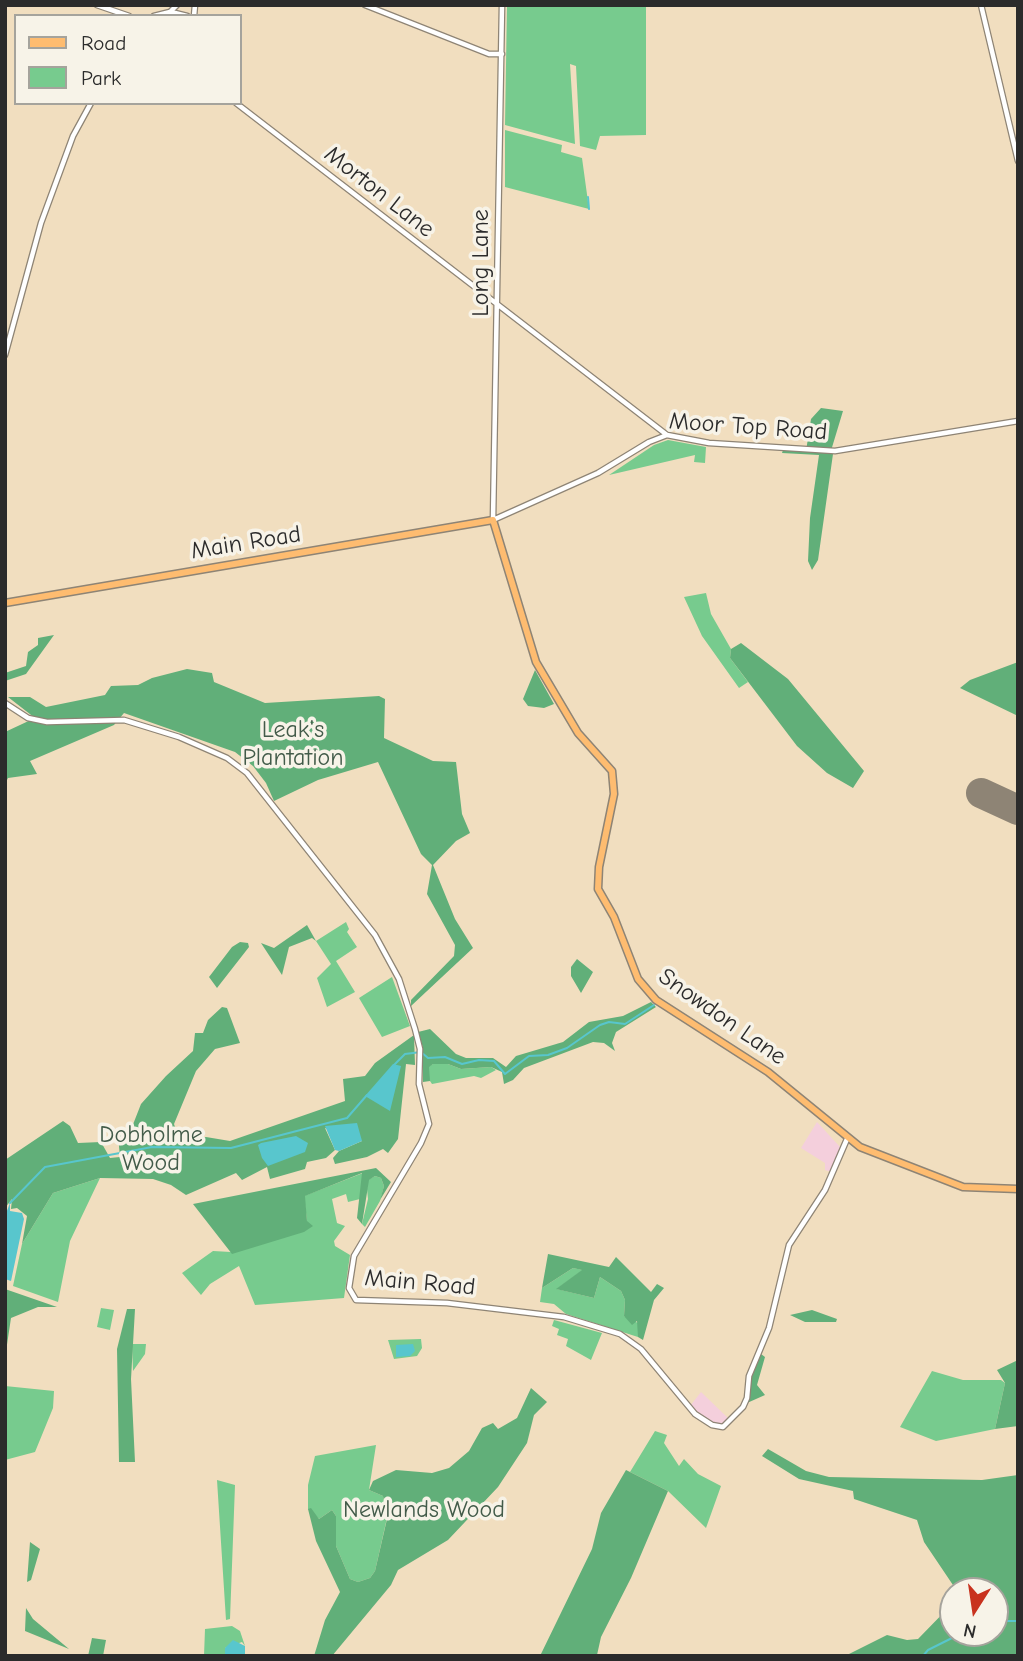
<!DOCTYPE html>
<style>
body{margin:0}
#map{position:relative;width:1023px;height:1661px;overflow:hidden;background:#f1debf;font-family:"Comic Neue",sans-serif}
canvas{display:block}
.frame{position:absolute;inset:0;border:7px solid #2b2b2b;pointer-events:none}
.legend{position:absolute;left:14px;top:14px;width:228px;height:91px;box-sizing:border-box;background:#f7f3e8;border:2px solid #a5a39c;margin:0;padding:9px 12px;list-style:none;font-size:21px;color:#2b2b2b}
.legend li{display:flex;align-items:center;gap:14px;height:35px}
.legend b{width:35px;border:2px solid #a5a39c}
.north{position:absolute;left:939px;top:1577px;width:70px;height:70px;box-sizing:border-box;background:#f7f3e8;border:2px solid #a5a39c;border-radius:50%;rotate:192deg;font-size:19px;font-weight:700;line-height:28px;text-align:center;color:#2b2b2b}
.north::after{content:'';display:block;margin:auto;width:24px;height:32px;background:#c8321e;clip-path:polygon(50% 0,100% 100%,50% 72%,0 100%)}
</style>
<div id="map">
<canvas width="1023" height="1661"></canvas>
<div class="frame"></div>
<ul class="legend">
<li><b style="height:9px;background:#febc70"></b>Road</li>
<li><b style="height:19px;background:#77cb8e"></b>Park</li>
</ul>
<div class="north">N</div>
</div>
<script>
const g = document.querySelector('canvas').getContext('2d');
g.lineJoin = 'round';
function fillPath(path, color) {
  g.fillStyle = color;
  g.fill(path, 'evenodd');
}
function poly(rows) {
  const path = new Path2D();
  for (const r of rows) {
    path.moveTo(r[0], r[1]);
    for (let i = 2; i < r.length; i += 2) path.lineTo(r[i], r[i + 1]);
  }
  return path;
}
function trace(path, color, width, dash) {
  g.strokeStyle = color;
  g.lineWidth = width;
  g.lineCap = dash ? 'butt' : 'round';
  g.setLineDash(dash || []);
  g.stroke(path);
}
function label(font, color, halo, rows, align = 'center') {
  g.font = font + ' "Comic Neue",sans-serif';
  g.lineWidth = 7;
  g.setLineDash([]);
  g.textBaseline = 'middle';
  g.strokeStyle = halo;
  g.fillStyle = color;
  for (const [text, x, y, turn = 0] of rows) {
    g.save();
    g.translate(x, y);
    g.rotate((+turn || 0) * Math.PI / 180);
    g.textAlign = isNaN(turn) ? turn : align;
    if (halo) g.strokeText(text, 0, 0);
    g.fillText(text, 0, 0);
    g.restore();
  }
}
const built = poly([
 [817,1122,841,1148,831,1172,825,1170,825,1163,801,1148],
 [701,1392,729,1419,721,1425,708,1420,690,1406]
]);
const green = poly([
 [507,5,646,5,646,135,600,136,596,150,580,146,576,66,570,64,575,144,505,125],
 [505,130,562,145,561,152,582,158,589,209,505,187],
 [668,440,706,447,705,463,694,462,695,455,609,475,654,445],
 [706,593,711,614,731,649,730,658,748,682,739,688,702,636,684,597],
 [346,922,349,929,347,932,357,947,336,961,355,992,327,1007,317,978,331,964,316,941],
 [392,977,410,1026,382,1037,359,998],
 [433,1064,448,1064,461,1069,491,1067,496,1070,481,1078,474,1076,432,1084,428,1078,429,1066],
 [363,1173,360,1199,348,1202,346,1194,332,1199,337,1223,345,1226,334,1241,335,1246,350,1255,344,1298,255,1305,239,1266,210,1284,201,1295,182,1273,213,1251,231,1252,307,1221,304,1196],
 [375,1176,381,1178,384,1186,380,1201,365,1227,362,1224,368,1199,367,1189,368,1180],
 [100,1178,70,1241,58,1302,13,1286,22,1244,53,1193],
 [573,1268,583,1270,557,1289,594,1298,600,1277,621,1291,625,1300,624,1316,638,1323,638,1337,566,1314,554,1304,540,1302,542,1288],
 [101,1308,114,1310,110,1330,97,1327],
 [554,1320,602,1333,591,1360,566,1346,568,1339,557,1335,559,1329,552,1326],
 [421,1339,422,1348,417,1356,394,1359,388,1340],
 [132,1344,146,1344,145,1354,133,1371],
 [932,1371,963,1380,1001,1380,1005,1383,995,1429,936,1441,900,1427],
 [5,1386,54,1391,53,1408,35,1452,5,1460],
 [655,1431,667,1435,664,1443,679,1466,684,1459,698,1474,721,1486,706,1528,668,1491,630,1472],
 [376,1445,369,1490,383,1496,387,1518,375,1571,370,1578,358,1582,350,1579,336,1546,336,1516,332,1510,319,1519,308,1509,308,1485,315,1456],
 [217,1480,235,1485,230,1619,226,1620],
 [232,1626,240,1631,245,1646,242,1642,225,1648,225,1656,204,1656,205,1629]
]);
const forest = poly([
 [821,408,843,411,830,454,833,454,818,560,812,570,808,561,810,518,819,455,782,453,783,450,806,451,811,419],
 [54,635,26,674,5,681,5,673,26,666,28,652,38,645,38,638],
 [741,643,788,679,864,771,853,788,827,773,797,746,730,658,731,649],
 [1018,662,1018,716,960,688,970,680],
 [187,669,212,673,214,682,265,703,379,696,385,699,384,738,433,761,456,762,462,814,470,833,456,841,433,865,455,919,473,948,411,1006,411,1000,454,956,455,945,427,894,432,865,421,854,378,762,318,780,274,801,266,783,253,766,235,752,124,713,114,725,30,761,37,774,8,778,5,784,5,732,35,718,8,697,30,697,46,707,105,695,111,686,138,685,152,678],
 [535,670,554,704,544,708,528,706,523,699],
 [307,925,316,941,312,938,289,947,282,975,261,943,274,948],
 [240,942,248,943,249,947,217,988,209,977,232,947],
 [577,959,593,972,581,993,571,976,571,967],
 [651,1002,656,1007,616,1032,612,1043,615,1051,604,1043,593,1042,524,1068,513,1080,504,1084,502,1072,491,1067,461,1069,448,1064,433,1064,429,1067,430,1081,423,1082,423,1048,418,1032,430,1029,456,1054,466,1058,493,1058,506,1067,516,1056,563,1042,589,1022,623,1016],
 [222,1007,227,1008,240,1043,215,1049,196,1071,174,1124,180,1142,206,1137,230,1141,345,1101,343,1079,365,1076,375,1063,414,1035,415,1065,406,1064,398,1139,388,1153,383,1149,367,1157,335,1164,333,1158,339,1151,362,1141,325,1128,335,1150,326,1158,307,1162,305,1169,270,1179,267,1167,242,1180,236,1173,186,1195,171,1185,153,1179,100,1178,53,1193,22,1244,27,1216,17,1208,11,1209,12,1199,5,1208,5,1160,63,1121,70,1126,78,1143,101,1142,110,1158,120,1157,118,1136,132,1127,141,1104,166,1076,193,1051,195,1033,203,1033,208,1020],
 [376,1168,391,1182,380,1200,384,1186,381,1178,375,1176,369,1180,362,1224,357,1218,362,1173,305,1196,307,1221,313,1226,304,1232,232,1254,193,1204],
 [548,1254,609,1267,616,1257,651,1292,657,1284,664,1288,654,1300,643,1340,638,1337,637,1321,632,1325,624,1316,625,1300,621,1291,600,1277,594,1298,556,1289,582,1270,573,1268,542,1288],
 [5,1289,57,1307,38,1307,11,1318,5,1358],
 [127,1309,135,1309,131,1379,135,1462,119,1462,117,1349],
 [812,1310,837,1319,836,1322,805,1322,790,1315],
 [761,1354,765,1357,757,1385,765,1395,747,1403,752,1372],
 [1018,1360,1018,1426,995,1429,1005,1383,997,1370],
 [531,1388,547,1402,534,1415,527,1443,498,1487,448,1540,398,1570,391,1585,332,1656,314,1656,325,1620,340,1592,316,1541,308,1509,311,1508,319,1519,332,1510,336,1516,336,1546,350,1579,358,1582,370,1578,375,1571,387,1519,383,1496,369,1490,373,1481,396,1470,432,1473,449,1468,469,1451,482,1428,493,1423,498,1429,517,1418],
 [768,1449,806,1471,829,1477,982,1480,1018,1475,1018,1656,845,1656,887,1635,907,1640,918,1639,953,1603,953,1633,995,1633,995,1591,957,1591,924,1542,917,1520,854,1499,853,1491,799,1479,762,1456],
 [626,1470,668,1491,631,1578,601,1637,597,1655,540,1656,592,1549,601,1513],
 [30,1542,40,1549,31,1580,27,1582],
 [26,1608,33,1619,69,1649,25,1631],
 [92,1638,106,1640,103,1656,88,1656]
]);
const water = poly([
 [393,1064,401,1066,390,1111,365,1096],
 [357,1123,362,1141,339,1151,335,1150,325,1126],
 [296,1136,308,1143,305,1152,268,1166,262,1158,258,1145,261,1143],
 [10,1203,10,1211,22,1213,24,1219,11,1281,5,1279,5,1216],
 [413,1344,415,1351,410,1356,396,1357,396,1345],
 [233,1640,245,1646,245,1656,225,1656,225,1648]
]);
const stream = poly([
 [588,197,589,209],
 [394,1065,405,1054,421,1052,428,1058,445,1057,462,1064,479,1060,494,1061,505,1074,529,1056,548,1055,567,1048,600,1025,609,1022,625,1024,654,1005],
 [10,1203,45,1167,152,1147,231,1148,347,1118,367,1095],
 [995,1621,1018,1621],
 [923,1656,928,1650,962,1633]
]);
const runway = poly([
 [981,793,1018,810]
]);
const minor = poly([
 [97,5,129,16],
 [365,5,489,54,502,54],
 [502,5,493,520,598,473,649,442,667,435,709,443,835,451,1018,421],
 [981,5,1018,161],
 [171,12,187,16],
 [154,16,170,12,177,5],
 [194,16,195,5],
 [236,103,667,435],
 [5,355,41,223,73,136,91,103],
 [5,703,28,718,47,722,124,720,179,737,227,758,247,773,375,935,399,979,415,1029,420,1049,419,1084,429,1124,421,1143,354,1256,349,1288,356,1300,447,1303,564,1317,620,1334,641,1349,695,1414,712,1425,723,1427,743,1407,747,1398,749,1376,769,1328,789,1245,825,1190,847,1139]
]);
const major = poly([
 [5,603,493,520,536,662,578,733,612,771,614,794,599,867,598,889,614,917,638,979,656,1000,768,1072,860,1147,963,1187,1018,1189]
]);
const streetNames = [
 ["Morton Lane",379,192,38],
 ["Long Lane",481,263,-90],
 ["Moor Top Road",748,427,4],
 ["Main Road",246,543,-9],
 ["Snowdon Lane",722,1017,35],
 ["Main Road",420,1283,5]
];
const parkNames = [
 ["Leak's",293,730],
 ["Plantation",293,758],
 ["Dobholme",151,1135],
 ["Wood",151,1163],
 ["Newlands Wood",424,1510]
];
fillPath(built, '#f4cfdc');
fillPath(green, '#77cb8e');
fillPath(forest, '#61af79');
fillPath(water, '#58c6cd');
trace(stream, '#58c6cd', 2);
trace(runway, '#8e8475', 30);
trace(minor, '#8e8475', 7);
trace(major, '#8e8475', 9);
trace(minor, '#fff', 4.5);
trace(major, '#febc70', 6);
label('24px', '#2b2b2b', '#f7f3e8', streetNames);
label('24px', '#425b49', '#f7f3e8', parkNames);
</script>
